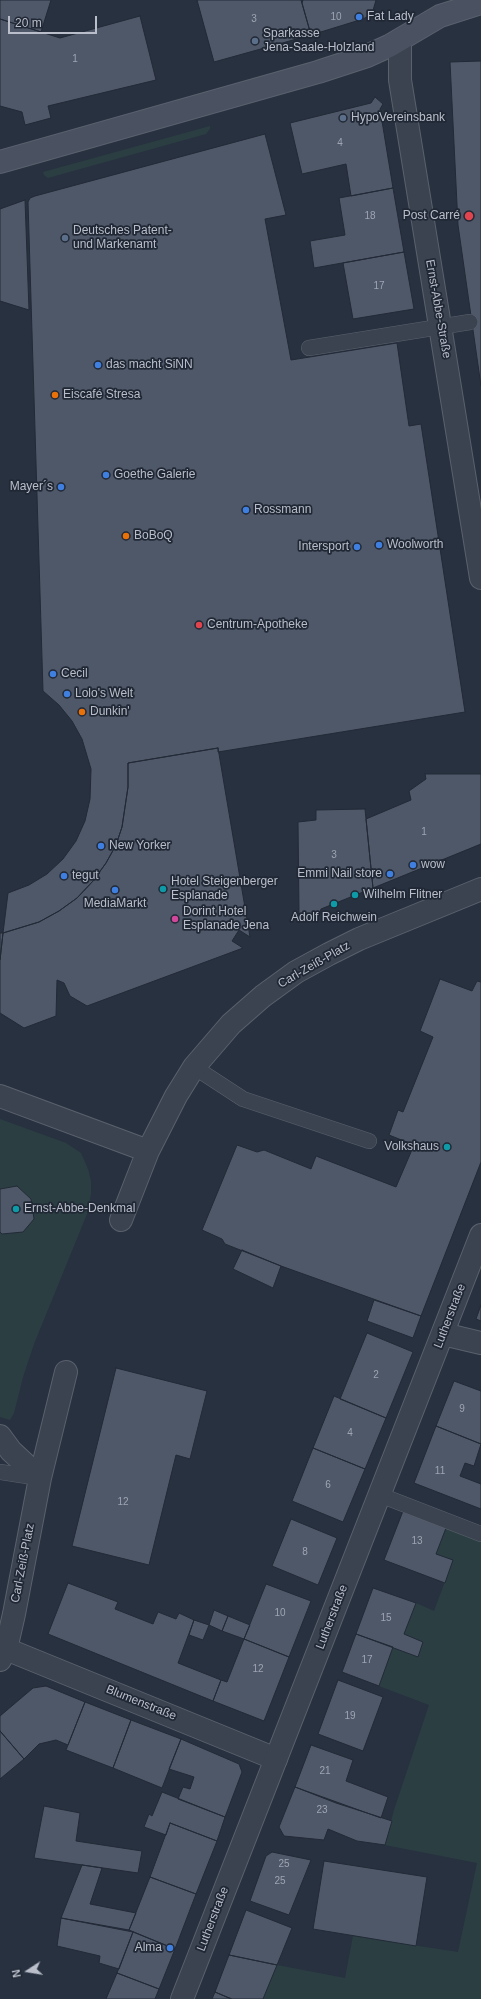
<!DOCTYPE html>
<meta charset="utf-8">
<style>
body{margin:0}
#map{position:relative;width:481px;height:1999px;overflow:hidden;background:#283140;font-family:Arial,sans-serif}
canvas{display:block}
.north{position:absolute;left:8px;top:1951px;width:40px;height:40px;-webkit-text-stroke:3px #212835;paint-order:stroke;rotate:258deg;font-size:11px;font-weight:700;line-height:16px;text-align:center;color:#b9beca}
.north::after{content:'';display:block;margin:auto;width:14px;height:18px;background:#b9beca;clip-path:polygon(50% 0,100% 100%,50% 72%,0 100%)}
.scale{position:absolute;left:8px;top:16px;width:89px;height:18px;box-sizing:border-box;border:2px solid #b9beca;border-top:0;padding-left:5px;font-size:12px;line-height:14px;white-space:nowrap;color:#b9beca;-webkit-text-stroke:3px #212835;paint-order:stroke}
</style>
<div id="map">
<canvas width="481" height="1999"></canvas>
<div class="north">N</div>
<div class="scale">20 m</div>
</div>
<script>
const g = document.querySelector('canvas').getContext('2d');
g.lineJoin = 'round';
function fillPath(path, color) {
  g.fillStyle = color;
  g.fill(path, 'evenodd');
}
function poly(rows) {
  const path = new Path2D();
  for (const r of rows) {
    path.moveTo(r[0], r[1]);
    for (let i = 2; i < r.length; i += 2) path.lineTo(r[i], r[i + 1]);
  }
  return path;
}
function trace(path, color, width, dash) {
  g.strokeStyle = color;
  g.lineWidth = width;
  g.lineCap = dash ? 'butt' : 'round';
  g.setLineDash(dash || []);
  g.stroke(path);
}
function label(font, color, halo, rows, align = 'center') {
  g.font = font + ' Arial,sans-serif';
  g.lineWidth = 3.5;
  g.setLineDash([]);
  g.textBaseline = 'middle';
  g.strokeStyle = halo;
  g.fillStyle = color;
  for (const [text, x, y, turn = 0] of rows) {
    g.save();
    g.translate(x, y);
    g.rotate((+turn || 0) * Math.PI / 180);
    g.textAlign = isNaN(turn) ? turn : align;
    if (halo) g.strokeText(text, 0, 0);
    g.fillText(text, 0, 0);
    g.restore();
  }
}
const green = poly([
 [210,126,210,129,206,134,48,178,44,175,43,172],
 [0,1119,66,1143,81,1153,88,1169,91,1181,91,1194,87,1214,34,1344,23,1377,14,1413,10,1420,0,1417],
 [446,1528,481,1539,481,1999,262,1999,277,1965,345,1978,353,1936,458,1952,477,1863,385,1845,394,1810,429,1705,379,1686,393,1647,418,1657,423,1642,404,1634,416,1603,434,1611,453,1560,436,1554]
]);
const building = poly([
 [0,0,51,0,41,32,0,19,0,0],
 [197,0,301,0,311,35,214,62,197,0],
 [303,0,376,0,372,14,363,19,311,35,302,3,303,0],
 [140,16,156,80,48,106,51,118,25,125,22,112,0,106,0,19,60,38,140,16],
 [481,61,481,386,458,225,450,62,481,61],
 [375,97,383,104,380,109,393,188,351,196,346,164,302,174,290,123,371,103,375,97],
 [265,134,286,215,265,219,291,360,397,343,409,426,421,424,465,712,218,752,218,748,128,763,128,787,122,827,116,845,106,863,93,881,77,898,59,911,39,922,3,933,8,893,29,885,47,874,63,859,76,841,85,821,90,799,91,769,82,739,72,721,59,705,43,691,28,202,30,198,35,196,265,134],
 [393,188,404,252,314,268,310,241,345,235,339,198,393,188],
 [25,200,29,310,0,301,0,209,25,200],
 [404,252,414,309,353,319,343,263,404,252],
 [218,748,250,937,239,930,232,941,243,948,87,1006,70,996,64,983,57,980,56,1016,24,1028,0,1013,0,960,3,933,39,922,59,911,77,898,93,881,106,863,116,845,122,827,128,787,128,763,218,748],
 [425,774,481,774,481,844,373,888,366,819,411,800,409,791,426,779,425,774],
 [365,809,373,888,321,909,318,917,311,922,303,920,299,914,298,822,316,820,316,810,365,809],
 [0,933,3,933,0,960,0,933],
 [440,979,472,991,477,981,481,982,481,1162,421,1316,281,1266,225,1244,222,1239,202,1230,237,1145,257,1152,264,1150,311,1169,316,1156,396,1187,414,1145,389,1135,398,1110,403,1112,433,1037,420,1031,440,979],
 [17,1186,31,1199,34,1219,23,1232,2,1234,0,1232,0,1189,17,1186],
 [242,1250,281,1266,273,1288,233,1269,242,1250],
 [374,1300,421,1316,413,1338,367,1321,374,1300],
 [481,1305,481,1321,476,1319,481,1305],
 [367,1333,413,1352,386,1418,340,1399,367,1333],
 [116,1368,207,1391,190,1459,176,1455,149,1565,72,1546,116,1368],
 [454,1381,481,1391,481,1444,436,1426,454,1381],
 [334,1396,386,1418,365,1469,313,1448,334,1396],
 [436,1426,481,1444,474,1466,465,1463,460,1476,481,1484,481,1509,414,1483,436,1426],
 [313,1448,365,1469,343,1522,292,1501,313,1448],
 [403,1511,446,1528,436,1554,453,1560,445,1583,384,1560,403,1511],
 [291,1519,337,1538,318,1585,272,1566,291,1519],
 [68,1583,118,1602,115,1609,153,1624,158,1612,176,1619,179,1613,194,1620,178,1663,221,1680,213,1701,48,1634,68,1583],
 [266,1584,311,1601,289,1657,244,1639,266,1584],
 [373,1588,416,1603,404,1634,423,1642,418,1657,356,1634,373,1588],
 [214,1610,228,1616,222,1631,209,1625,214,1610],
 [228,1616,250,1625,244,1639,222,1631,228,1616],
 [194,1620,209,1625,203,1640,189,1635,194,1620],
 [356,1634,393,1647,379,1686,342,1672,356,1634],
 [244,1639,289,1657,264,1721,213,1701,221,1680,227,1682,244,1639],
 [338,1680,383,1697,363,1751,318,1734,338,1680],
 [46,1686,85,1702,68,1745,56,1740,39,1744,24,1759,0,1731,0,1716,33,1688,46,1686],
 [85,1702,131,1720,113,1768,66,1750,85,1702],
 [131,1720,181,1739,162,1788,113,1768,131,1720],
 [0,1731,24,1759,0,1779,0,1731],
 [181,1739,239,1764,242,1772,225,1817,178,1799,183,1787,190,1789,194,1777,169,1769,181,1739],
 [311,1745,353,1760,346,1781,388,1797,381,1818,295,1787,311,1745],
 [295,1787,336,1803,392,1821,385,1845,357,1841,328,1829,324,1840,284,1836,279,1827,295,1787],
 [162,1792,225,1817,217,1841,170,1823,166,1835,144,1827,149,1814,152,1816,162,1792],
 [44,1806,80,1813,76,1841,142,1851,138,1873,34,1858,44,1806],
 [170,1823,217,1841,196,1894,150,1877,170,1823],
 [272,1852,311,1860,289,1915,250,1901,266,1856,272,1852],
 [324,1861,427,1877,416,1946,313,1929,324,1861],
 [82,1865,102,1868,90,1904,136,1913,129,1930,61,1918,82,1865],
 [150,1877,196,1894,175,1949,129,1930,150,1877],
 [246,1910,292,1928,277,1965,229,1955,246,1910],
 [61,1918,133,1932,119,1969,99,1963,100,1956,57,1946,61,1918],
 [133,1932,175,1949,159,1989,117,1973,133,1932],
 [229,1955,277,1965,263,1999,232,1999,215,1992,229,1955],
 [117,1973,159,1989,155,1999,106,1999,117,1973],
 [215,1992,231,1999,212,1999,215,1992]
]);
const service = poly([
 [309,348,470,322],
 [194,1067,243,1099,369,1141],
 [0,1472,40,1478],
 [380,1495,481,1534]
]);
const minor = poly([
 [400,40,400,80,481,578],
 [0,1096,148,1151],
 [121,1220,148,1151,176,1096,194,1067,231,1024,263,996,296,972,329,954,359,939,481,889],
 [443,1334,481,1343],
 [0,1436,11,1451,40,1478],
 [6,1649,276,1759],
 [0,1660,6,1649,14,1614,40,1478,66,1372]
]);
const tertiary = poly([
 [182,1999,481,1235]
]);
const secondary = poly([
 [0,162,318,72,367,56,389,46,440,16,481,3]
]);
const markers = [
 [359,17,4,"#3f7fe0"],
 [255,41,4,"#5c6f8a"],
 [343,118,4,"#5c6f8a"],
 [469,216,5,"#e0444e"],
 [65,238,4,"#5c6f8a"],
 [98,365,4,"#3f7fe0"],
 [55,395,4,"#e8710a"],
 [106,475,4,"#3f7fe0"],
 [61,487,4,"#3f7fe0"],
 [246,510,4,"#3f7fe0"],
 [126,536,4,"#e8710a"],
 [379,545,4,"#3f7fe0"],
 [357,547,4,"#3f7fe0"],
 [199,625,4,"#e0444e"],
 [53,674,4,"#3f7fe0"],
 [67,694,4,"#3f7fe0"],
 [82,712,4,"#e8710a"],
 [101,846,4,"#3f7fe0"],
 [413,865,4,"#3f7fe0"],
 [390,874,4,"#3f7fe0"],
 [64,876,4,"#3f7fe0"],
 [163,889,4,"#0f9aa8"],
 [115,890,4,"#3f7fe0"],
 [355,895,4,"#0f9aa8"],
 [334,904,4,"#0f9aa8"],
 [175,919,4,"#d1479c"],
 [447,1147,4,"#0f9aa8"],
 [16,1209,4,"#0f9aa8"],
 [170,1948,4,"#3f7fe0"]
];
const numberNames = [
 ["10",336,17],
 ["3",254,19],
 ["1",75,59],
 ["4",340,143],
 ["18",370,216],
 ["17",379,286],
 ["1",424,832],
 ["3",334,855],
 ["2",376,1375],
 ["9",462,1409],
 ["4",350,1433],
 ["11",440,1471],
 ["6",328,1485],
 ["12",123,1502],
 ["13",417,1541],
 ["8",305,1552],
 ["10",280,1613],
 ["15",386,1618],
 ["17",367,1660],
 ["12",258,1669],
 ["19",350,1716],
 ["21",325,1771],
 ["23",322,1810],
 ["25",284,1864],
 ["25",280,1881]
];
const poiNames = [
 ["Fat Lady",367,17],
 ["Sparkasse",263,34],
 ["Jena-Saale-Holzland",263,48],
 ["HypoVereinsbank",351,118],
 ["Post Carré",460,216,"right"],
 ["Deutsches Patent-",73,231],
 ["und Markenamt",73,245],
 ["das macht SiNN",106,365],
 ["Eiscafé Stresa",63,395],
 ["Goethe Galerie",114,475],
 ["Mayer´s",53,487,"right"],
 ["Rossmann",254,510],
 ["BoBoQ",134,536],
 ["Woolworth",387,545],
 ["Intersport",349,547,"right"],
 ["Centrum-Apotheke",207,625],
 ["Cecil",61,674],
 ["Lolo's Welt",75,694],
 ["Dunkin'",90,712],
 ["New Yorker",109,846],
 ["wow",421,865],
 ["Emmi Nail store",382,874,"right"],
 ["tegut",72,876],
 ["Hotel Steigenberger",171,882],
 ["Esplanade",171,896],
 ["Wilhelm Flitner",363,895],
 ["MediaMarkt",115,904,"center"],
 ["Dorint Hotel",183,912],
 ["Esplanade Jena",183,926],
 ["Adolf Reichwein",334,918,"center"],
 ["Volkshaus",439,1147,"right"],
 ["Ernst-Abbe-Denkmal",24,1209],
 ["Alma",162,1948,"right"]
];
const streetNames = [
 ["Ernst-Abbe-Straße",438,309,80],
 ["Carl-Zeiß-Platz",314,965,-30],
 ["Lutherstraße",450,1316,-69],
 ["Carl-Zeiß-Platz",23,1563,-79],
 ["Lutherstraße",332,1617,-69],
 ["Blumenstraße",141,1703,22],
 ["Lutherstraße",213,1919,-69]
];
fillPath(green, '#2b3f42');
fillPath(building, '#4e5868');
trace(building, '#232a37', 1);
trace(service, '#5a616d', 16);
trace(minor, '#5a616d', 24);
trace(tertiary, '#5a616d', 24);
trace(secondary, '#5a616d', 24);
trace(service, '#3c4350', 15);
trace(minor, '#3c4350', 22);
trace(tertiary, '#3c4350', 22);
trace(secondary, '#4a5262', 22);
for (const [x, y, r, color] of markers) {
  const dot = new Path2D();
  dot.arc(x, y, r, 0, 2 * Math.PI);
  g.fillStyle = color;
  g.fill(dot);
  trace(dot, '#212835', 1.5);
}
label('10px', '#9ea4b2', null, numberNames);
label('12px', '#b9beca', '#212835', poiNames, 'left');
label('12px', '#b9beca', '#212835', streetNames);
</script>
